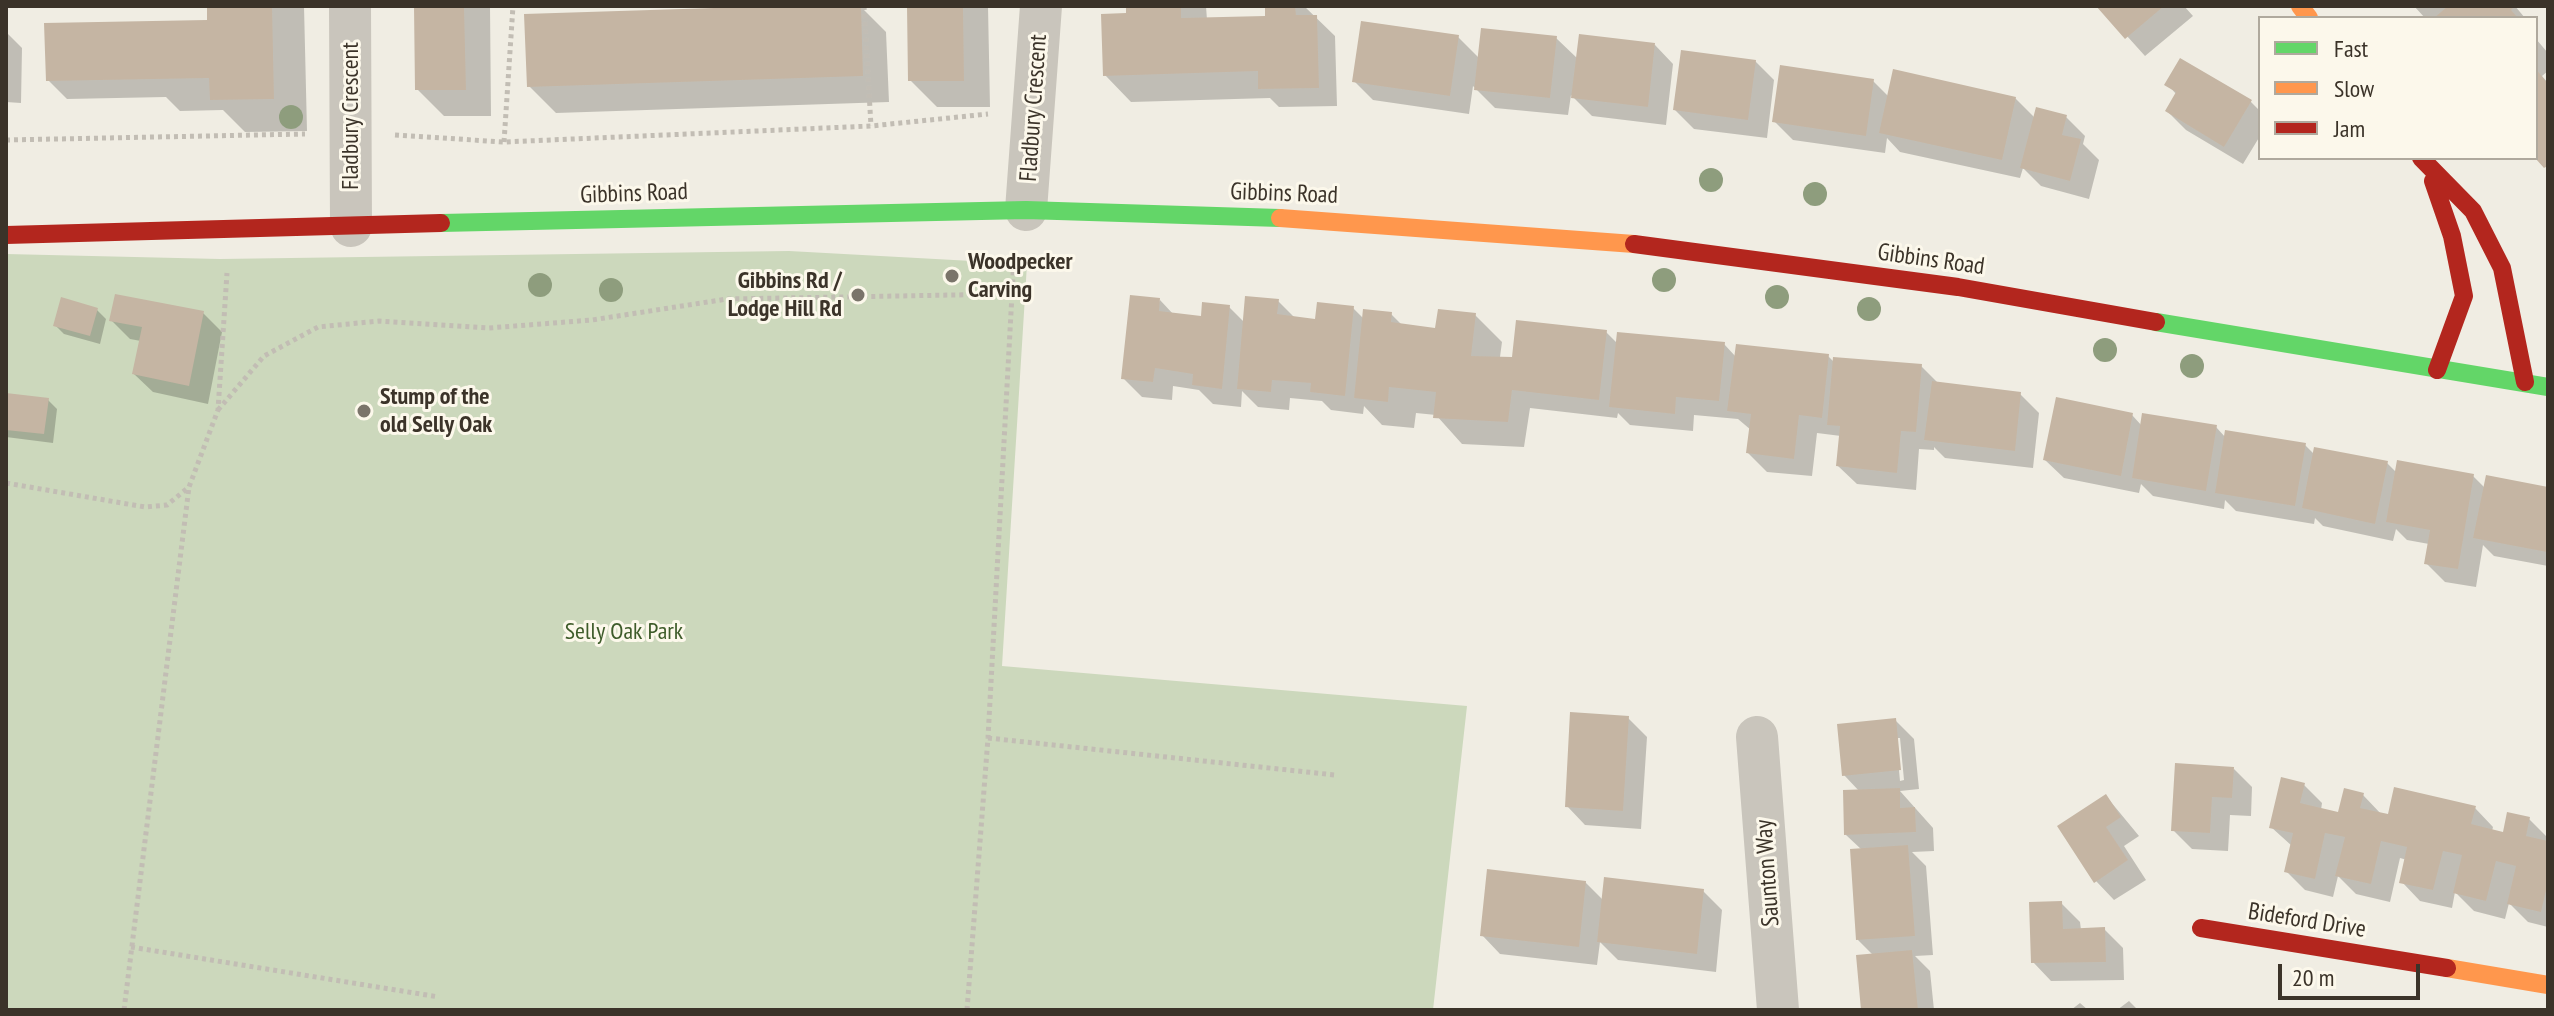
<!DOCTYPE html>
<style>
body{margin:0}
#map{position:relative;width:2554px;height:1016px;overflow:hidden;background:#f0ede3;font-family:"PT Sans Narrow",sans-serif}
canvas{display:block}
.frame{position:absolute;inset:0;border:8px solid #3b3329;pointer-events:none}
.legend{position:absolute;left:2258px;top:16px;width:280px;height:144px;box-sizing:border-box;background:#fcf8eb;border:2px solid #afa99d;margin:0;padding:10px 14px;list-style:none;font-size:24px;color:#3b3329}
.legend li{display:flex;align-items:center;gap:16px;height:40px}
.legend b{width:40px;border:2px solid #afa99d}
.scale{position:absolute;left:2278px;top:964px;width:142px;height:36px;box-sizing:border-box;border:4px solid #3b3329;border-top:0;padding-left:10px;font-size:24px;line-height:28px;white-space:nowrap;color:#3b3329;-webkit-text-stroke:6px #fcf8eb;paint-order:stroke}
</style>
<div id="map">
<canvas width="2554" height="1016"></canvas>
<div class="frame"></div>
<ul class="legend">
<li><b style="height:10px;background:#63d668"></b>Fast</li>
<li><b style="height:10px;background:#ff974d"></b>Slow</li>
<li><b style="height:10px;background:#b3261e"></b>Jam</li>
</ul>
<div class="scale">20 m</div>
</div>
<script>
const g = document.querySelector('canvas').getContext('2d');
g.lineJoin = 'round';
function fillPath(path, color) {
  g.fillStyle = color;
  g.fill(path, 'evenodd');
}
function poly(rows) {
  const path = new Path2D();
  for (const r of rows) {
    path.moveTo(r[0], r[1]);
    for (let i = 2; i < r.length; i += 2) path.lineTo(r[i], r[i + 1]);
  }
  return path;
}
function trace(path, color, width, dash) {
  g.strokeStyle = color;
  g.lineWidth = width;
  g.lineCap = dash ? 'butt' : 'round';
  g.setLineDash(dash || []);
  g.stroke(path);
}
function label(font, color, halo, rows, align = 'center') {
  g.font = font + ' "PT Sans Narrow",sans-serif';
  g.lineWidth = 6;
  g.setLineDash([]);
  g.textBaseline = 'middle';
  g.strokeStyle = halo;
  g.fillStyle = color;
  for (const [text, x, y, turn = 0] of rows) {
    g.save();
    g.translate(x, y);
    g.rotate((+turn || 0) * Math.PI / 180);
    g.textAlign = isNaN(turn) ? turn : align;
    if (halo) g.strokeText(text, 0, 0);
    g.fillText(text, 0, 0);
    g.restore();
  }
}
const green = poly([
 [789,251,1027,264,1002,666,1467,706,1433,1010,6,1010,6,254,220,259]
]);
const shadow = poly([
 [209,6,304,6,307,131,245,132,223,110,180,111,166,97,67,99,48,80,209,22],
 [416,6,490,6,491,116,444,116,417,89],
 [836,6,860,6,886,32,889,102,556,113,529,86],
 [909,6,988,6,990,107,937,107,910,80],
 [1128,6,1206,6,1207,20,1265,18,1266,6,1304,6,1335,36,1337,106,1279,107,1270,98,1131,102,1105,75,1128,15],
 [2100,6,2184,6,2193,16,2145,56],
 [2414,6,2515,6,2525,18,2425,18],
 [6,32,22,48,21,103,6,102],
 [1458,37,1479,58,1556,38,1578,59,1655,45,1673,64,1666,125,1592,116,1571,95,1568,115,1495,108,1473,86,1469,114,1373,100,1354,81],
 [2536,39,2548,53,2548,71,2542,76,2548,83,2548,170,2536,156],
 [1755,61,1774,80,1767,138,1694,129,1675,110],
 [1873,81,1889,97,2015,98,2035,118,2066,117,2085,136,2083,144,2099,160,2089,199,2041,186,2023,168,2020,178,1900,152,1887,138,1885,153,1793,140,1774,121],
 [2167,84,2251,102,2260,111,2260,136,2243,164,2186,130,2167,111,2177,95],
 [1160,300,1174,315,1203,318,1229,307,1245,323,1278,301,1296,319,1317,321,1353,308,1364,319,1391,314,1403,326,1437,330,1475,315,1502,342,1500,357,1514,359,1606,332,1618,344,1724,344,1736,357,1828,356,1834,362,1921,366,1939,384,2020,394,2039,413,2033,468,1945,458,1934,447,1934,450,1919,449,1916,490,1857,484,1838,466,1841,436,1817,433,1812,476,1767,472,1748,453,1751,430,1738,419,1694,415,1693,431,1630,425,1618,413,1617,418,1530,408,1524,447,1462,444,1436,415,1416,413,1414,428,1382,425,1364,406,1363,414,1331,410,1322,401,1290,398,1289,410,1258,407,1242,391,1241,407,1213,404,1199,390,1173,386,1172,400,1142,397,1123,378],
 [97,310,106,319,100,344,64,334,55,325],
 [203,313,222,332,208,404,153,392,134,374,141,341,130,339,111,320],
 [6,395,48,400,57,409,53,443,6,437],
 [2132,415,2142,426,2216,427,2226,438,2305,445,2315,455,2387,463,2397,473,2473,476,2485,488,2487,477,2548,489,2548,566,2494,556,2483,545,2476,587,2445,582,2426,563,2429,544,2407,540,2396,529,2393,541,2323,526,2315,518,2314,524,2236,511,2225,500,2224,509,2153,496,2141,484,2139,493,2064,478,2045,460],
 [1628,718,1647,737,1641,829,1585,825,1567,806],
 [1895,720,1914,739,1919,789,1900,791,1933,828,1934,851,1912,852,1926,866,1933,955,1915,956,1930,971,1934,1010,1863,1010,1873,955,1858,940,1862,850,1846,835,1860,792,1844,775],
 [1896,738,1900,738,1904,780,1900,781],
 [2234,769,2252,787,2251,816,2230,815,2228,851,2192,849,2173,830],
 [2304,785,2322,803,2321,810,2340,815,2363,795,2382,815,2475,808,2493,827,2492,831,2504,834,2529,819,2548,838,2548,927,2528,922,2509,903,2505,919,2474,911,2455,892,2452,908,2420,901,2402,882,2407,860,2400,858,2390,902,2356,894,2338,876,2333,897,2305,890,2286,871,2292,846,2271,827],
 [2106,796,2139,836,2124,846,2146,880,2114,900,2096,881],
 [1585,882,1604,901,1703,891,1722,910,1716,972,1618,960,1600,942,1597,965,1500,954,1482,935],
 [2061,903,2080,922,2081,930,2104,929,2123,948,2124,980,2051,981,2033,962],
 [2129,1001,2138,1010,2117,1010],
 [2080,1003,2088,1010,2071,1010]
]);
const building = poly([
 [207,6,272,6,274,99,210,100,209,78,46,81,44,23,207,20],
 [414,6,464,6,466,90,415,90],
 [777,6,861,6,863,76,527,87,524,14],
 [907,6,963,6,964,81,908,81],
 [1126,6,1181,6,1181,18,1265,16,1265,6,1295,6,1296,15,1317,15,1319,88,1258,89,1258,71,1103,76,1101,14,1126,13],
 [2096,6,2164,6,2125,39],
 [2448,6,2515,6,2511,10,2518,18,2434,18],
 [1361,21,1459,35,1450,96,1352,82],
 [1481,28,1557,36,1550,98,1474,90],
 [1579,34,1655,43,1648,107,1571,98],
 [1681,50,1756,60,1748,120,1673,110],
 [2180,58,2252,100,2224,147,2165,111,2176,92,2164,85],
 [1780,65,1874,79,1866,136,1772,122],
 [1893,69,2016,97,2002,160,1879,133],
 [2536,69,2548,84,2548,165,2544,168,2536,159],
 [2036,107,2067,115,2062,135,2081,139,2070,181,2020,168],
 [115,294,204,311,189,386,132,374,142,327,109,321],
 [1130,295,1160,298,1159,311,1201,316,1202,302,1230,305,1222,389,1192,385,1193,374,1155,368,1153,382,1121,379],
 [1245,296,1279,299,1277,314,1315,319,1317,302,1354,306,1345,396,1310,392,1311,383,1272,380,1271,392,1237,389],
 [61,297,98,308,90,336,53,326],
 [1363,309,1392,312,1391,322,1435,328,1438,309,1476,313,1471,356,1512,357,1516,320,1607,330,1599,400,1512,390,1508,422,1433,418,1436,392,1389,387,1388,402,1354,398],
 [1617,332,1725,342,1719,401,1676,397,1675,414,1609,407],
 [1736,344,1829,354,1822,418,1799,415,1794,459,1746,453,1751,414,1727,411],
 [1833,357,1922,364,1916,432,1901,431,1897,473,1836,466,1840,426,1827,425],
 [1932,381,2021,392,2015,451,1924,440],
 [6,393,49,398,44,434,6,430],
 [2056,397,2133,413,2121,476,2043,460],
 [2142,413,2217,425,2206,491,2132,478],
 [2225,430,2306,443,2295,506,2215,493],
 [2314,447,2388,461,2375,524,2302,508],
 [2397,460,2474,474,2458,569,2424,564,2430,530,2386,522],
 [2486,475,2548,487,2547,552,2473,538],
 [1570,712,1629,716,1623,811,1565,807],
 [1896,718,1901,770,1842,776,1837,724],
 [2175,763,2234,767,2232,798,2212,797,2210,833,2171,831],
 [2281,777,2305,783,2300,803,2338,812,2344,788,2364,793,2360,808,2388,814,2394,787,2476,806,2471,824,2503,832,2507,812,2530,817,2526,836,2548,841,2548,882,2541,912,2507,904,2516,866,2496,861,2486,901,2453,893,2462,855,2443,851,2433,890,2399,883,2407,847,2381,841,2371,884,2335,876,2345,837,2325,833,2315,879,2284,872,2293,833,2269,828],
 [1900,788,1900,808,1915,807,1916,832,1844,835,1843,790],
 [2106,794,2121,817,2106,827,2128,860,2094,883,2057,826],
 [1908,845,1915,936,1856,940,1850,849],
 [1487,869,1586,881,1579,947,1480,936],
 [1604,877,1704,889,1697,954,1597,942],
 [2062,901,2063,929,2105,927,2106,962,2031,963,2029,902],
 [1912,950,1918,1010,1861,1010,1856,955]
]);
const path = poly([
 [864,6,871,126],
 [395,135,504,142,871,126,988,114],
 [6,140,305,134],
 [504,142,513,6],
 [218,410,264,356,318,327,379,321,489,328,592,320,727,299,1011,294],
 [6,483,145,507,167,505,189,487,218,410,227,273],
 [988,738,1335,775],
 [131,947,439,997],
 [124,1010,189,487],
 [967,1010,988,738,1014,257]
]);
const street = poly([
 [350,6,351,226],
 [1026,210,1041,6],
 [1757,737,1778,1010]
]);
const fast = poly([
 [441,223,1026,210,1280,218],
 [2156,322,2548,387]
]);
const slow = poly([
 [2300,6,2309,18],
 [1280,218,1634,244],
 [2447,968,2548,985]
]);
const jam = poly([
 [2421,158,2473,211,2502,268,2525,382],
 [2433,181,2452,236,2464,296,2437,370],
 [6,235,441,223],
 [1634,244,1958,287,2156,322],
 [2201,928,2447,968]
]);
const trees = [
 [291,117],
 [1711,180],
 [1815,194],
 [1664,280],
 [540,285],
 [611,290],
 [1777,297],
 [1869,309],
 [2105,350],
 [2192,366]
];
const markers = [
 [952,276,8,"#7a746a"],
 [858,295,8,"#7a746a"],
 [364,411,8,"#7a746a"]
];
const streetNames = [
 ["Fladbury Crescent",1034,108,-86],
 ["Fladbury Crescent",351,116,-90],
 ["Gibbins Road",634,194,-2],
 ["Gibbins Road",1284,194,2],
 ["Gibbins Road",1931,260,8],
 ["Saunton Way",1768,873,-94],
 ["Bideford Drive",2307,921,9]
];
const poiNames = [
 ["Woodpecker",968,262],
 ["Carving",968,290],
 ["Gibbins Rd /",842,281,"right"],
 ["Lodge Hill Rd",842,309,"right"],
 ["Stump of the",380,397],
 ["old Selly Oak",380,425]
];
const parkNames = [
 ["Selly Oak Park",624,632]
];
fillPath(green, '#ccd8bc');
fillPath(shadow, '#0003');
fillPath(building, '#c5b5a3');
trace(path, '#c2bdb4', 5, [4, 4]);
trace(street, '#c9c5bc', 42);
trace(fast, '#63d668', 18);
trace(slow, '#ff974d', 18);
trace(jam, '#b3261e', 18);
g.fillStyle = '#8e9d7d';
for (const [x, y] of trees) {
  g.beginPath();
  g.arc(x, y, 12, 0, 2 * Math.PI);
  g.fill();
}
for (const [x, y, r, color] of markers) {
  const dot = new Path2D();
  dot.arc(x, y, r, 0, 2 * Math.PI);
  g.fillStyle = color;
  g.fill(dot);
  trace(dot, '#fcf8eb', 3);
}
label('24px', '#3b3329', '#fcf8eb', streetNames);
label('bold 24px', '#3b3329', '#fcf8eb', poiNames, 'left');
label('24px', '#3e5c2a', '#fcf8eb', parkNames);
</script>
